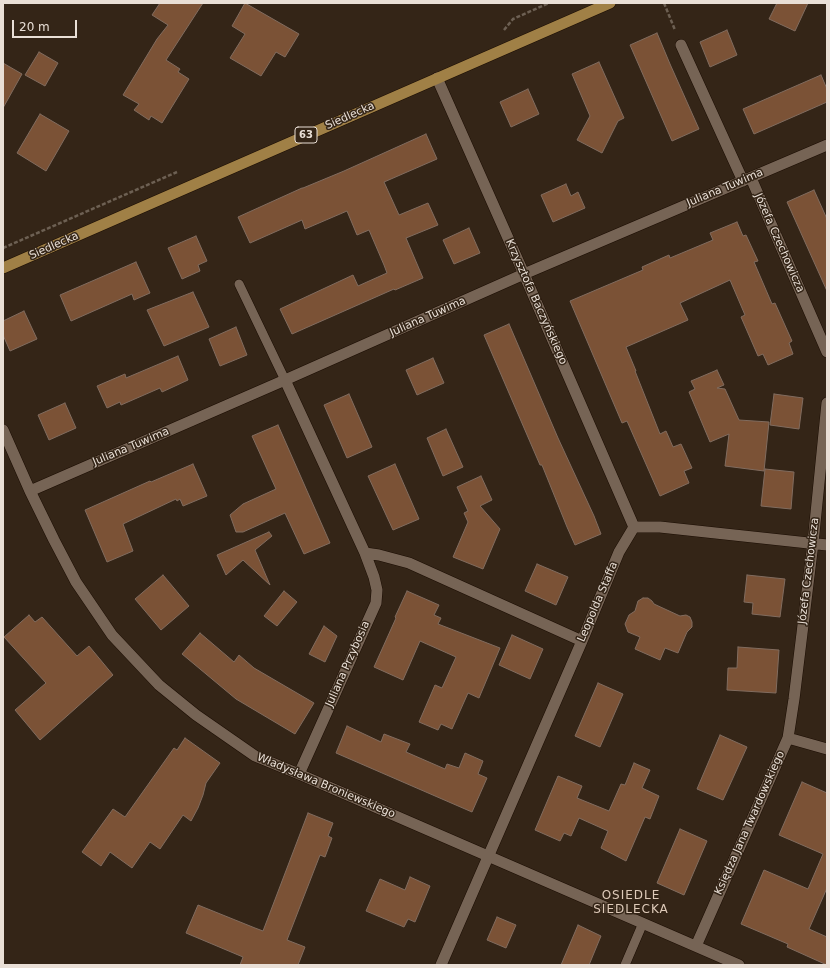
<!DOCTYPE html>
<meta charset="utf-8">
<style>
body{margin:0}
#map{position:relative;width:830px;height:968px;overflow:hidden;background:#342517;font-family:"DejaVu Sans",sans-serif}
canvas{display:block}
.frame{position:absolute;inset:0;border:4px solid #e9dfd6;pointer-events:none}
.scale{position:absolute;left:12px;top:20px;width:65px;height:18px;box-sizing:border-box;border:2px solid #e9dfd6;border-top:0;padding-left:5px;font-size:12px;line-height:14px;white-space:nowrap;color:#e9dfd6;-webkit-text-stroke:3px #342517;paint-order:stroke}
</style>
<div id="map">
<canvas width="830" height="968"></canvas>
<div class="frame"></div>
<div class="scale">20 m</div>
</div>
<script>
const g = document.querySelector('canvas').getContext('2d');
g.lineJoin = 'round';
function fillPath(path, color) {
  g.fillStyle = color;
  g.fill(path, 'evenodd');
}
function poly(rows) {
  const path = new Path2D();
  for (const r of rows) {
    path.moveTo(r[0], r[1]);
    for (let i = 2; i < r.length; i += 2) path.lineTo(r[i], r[i + 1]);
  }
  return path;
}
function trace(path, color, width, dash) {
  g.strokeStyle = color;
  g.lineWidth = width;
  g.lineCap = dash ? 'butt' : 'round';
  g.setLineDash(dash || []);
  g.stroke(path);
}
function label(font, color, halo, rows, align = 'center') {
  g.font = font + ' "DejaVu Sans",sans-serif';
  g.lineWidth = 3;
  g.setLineDash([]);
  g.textBaseline = 'middle';
  g.strokeStyle = halo;
  g.fillStyle = color;
  for (const [text, x, y, turn = 0] of rows) {
    g.save();
    g.translate(x, y);
    g.rotate((+turn || 0) * Math.PI / 180);
    g.textAlign = isNaN(turn) ? turn : align;
    if (halo) g.strokeText(text, 0, 0);
    g.fillText(text, 0, 0);
    g.restore();
  }
}
const building = poly([
 [160,3,203,3,166,60,180,69,178,72,189,79,162,123,151,116,149,120,134,110,139,104,123,95,157,39,168,25,152,15,160,3],
 [245,3,299,34,285,57,276,52,261,76,230,58,245,34,232,26,245,3],
 [777,3,808,3,795,31,769,19,777,3],
 [727,30,737,55,710,67,700,42,727,30],
 [657,33,670,64,699,129,672,141,630,45,657,33],
 [39,52,58,63,45,86,25,75,39,52],
 [599,62,624,118,618,121,602,153,577,140,590,116,572,74,599,62],
 [3,63,22,74,3,108,3,63],
 [821,75,827,89,827,102,754,134,743,109,821,75],
 [528,89,539,114,511,127,500,102,528,89],
 [40,114,69,131,46,171,17,153,40,114],
 [426,134,437,159,384,182,399,215,428,203,438,225,406,238,423,278,395,290,394,289,292,334,280,309,353,275,358,286,387,273,384,265,369,230,357,235,347,211,305,229,302,220,250,243,238,217,302,188,303,188,344,171,426,134],
 [566,184,571,196,578,192,585,208,553,222,541,195,566,184],
 [814,190,827,219,827,291,787,202,814,190],
 [737,222,743,236,746,235,758,261,754,262,772,304,775,303,792,341,789,343,793,354,768,365,763,354,758,356,741,317,745,315,730,280,680,303,688,320,626,347,636,371,635,371,660,434,666,431,673,447,681,444,692,468,684,471,689,483,660,496,627,421,622,423,570,301,643,270,642,267,669,255,670,258,713,240,710,233,737,222],
 [469,228,480,253,454,264,443,240,469,228],
 [196,236,207,261,198,265,200,271,182,279,168,248,196,236],
 [136,262,150,293,134,300,132,294,71,321,60,295,136,262],
 [193,292,209,327,164,346,147,310,193,292],
 [24,311,37,339,10,351,3,335,3,321,24,311],
 [509,324,558,438,594,516,601,534,575,545,567,527,542,465,540,465,484,335,509,324],
 [236,327,247,355,220,366,209,339,236,327],
 [178,356,188,380,162,392,160,388,121,405,120,402,107,408,97,386,125,374,126,378,178,356],
 [433,358,444,383,417,395,406,370,433,358],
 [717,370,724,385,717,388,725,389,739,420,769,422,764,471,725,466,729,434,710,442,689,392,695,389,691,381,717,370],
 [349,394,372,447,347,458,324,405,349,394],
 [774,394,803,398,799,429,770,425,774,394],
 [65,403,76,428,49,440,38,415,65,403],
 [278,425,330,543,304,554,285,513,243,532,236,532,230,515,243,504,276,489,252,436,278,425],
 [446,429,463,467,443,476,427,438,446,429],
 [193,464,207,496,183,506,180,499,177,501,176,499,123,524,133,551,107,562,85,510,150,481,151,482,193,464],
 [395,464,419,519,393,530,368,476,395,464],
 [765,469,794,472,791,509,761,506,765,469],
 [481,476,492,500,480,506,500,529,483,569,453,557,468,522,464,513,468,511,457,487,481,476],
 [269,532,272,536,255,550,270,585,243,560,226,575,217,555,269,532],
 [537,564,568,577,556,605,525,591,537,564],
 [163,575,189,606,161,630,135,599,163,575],
 [747,575,785,579,780,617,752,614,753,603,744,602,747,575],
 [284,591,297,602,277,626,264,616,284,591],
 [407,591,439,605,434,615,441,618,438,624,500,648,479,698,468,693,452,729,441,724,438,730,419,722,435,685,442,688,456,657,420,641,403,680,374,667,396,618,395,617,407,591],
 [643,598,648,598,652,601,654,604,680,616,686,615,690,617,692,622,692,627,687,632,678,653,665,648,660,660,635,649,640,637,628,632,625,624,629,615,635,611,638,601,643,598],
 [29,615,35,622,42,617,77,656,89,646,113,675,40,740,15,710,46,683,4,637,29,615],
 [324,626,337,636,325,662,309,654,324,626],
 [200,633,234,662,239,655,254,668,314,703,295,734,236,699,182,654,200,633],
 [512,635,543,649,530,679,499,665,512,635],
 [738,647,779,650,776,693,727,690,728,668,737,668,738,647],
 [598,683,623,694,600,747,575,736,598,683],
 [347,726,381,742,384,734,410,744,406,752,445,769,447,764,459,768,465,753,483,761,478,774,487,778,472,812,336,753,347,726],
 [720,735,747,747,723,800,697,789,720,735],
 [185,738,220,763,206,783,203,795,198,808,191,821,183,815,160,849,150,842,132,868,110,852,101,866,82,852,113,809,125,817,174,748,177,750,185,738],
 [634,763,650,770,642,788,659,796,650,819,645,817,626,861,601,848,608,831,579,818,571,836,564,833,560,841,535,830,558,776,582,786,577,798,609,811,621,784,625,785,634,763],
 [802,782,827,793,827,888,809,929,827,937,827,965,787,947,788,944,741,924,764,870,808,889,823,854,779,835,802,782],
 [308,813,333,823,328,836,332,838,325,857,320,855,287,940,305,947,298,965,240,965,243,957,186,933,198,905,255,928,263,931,308,813],
 [680,829,707,841,684,895,657,883,680,829],
 [410,877,430,886,415,922,408,919,404,927,366,911,380,879,405,890,410,877],
 [497,917,516,925,506,948,487,940,497,917],
 [578,925,601,936,589,965,561,965,578,925]
]);
const path = poly([
 [664,3,675,30],
 [504,30,513,19,549,3],
 [3,248,177,172]
]);
const service = poly([
 [239,284,285,380],
 [625,965,643,923]
]);
const minor = poly([
 [681,45,743,181],
 [437,78,524,274,634,527],
 [751,178,827,352],
 [285,380,365,553,379,555,409,563,582,641],
 [3,430,30,491,54,540,76,582,112,635,159,685,196,715,255,756,299,774,739,965],
 [30,491,285,380,524,274,827,145],
 [788,738,794,699,813,543,827,403],
 [299,774,376,603,377,590,374,577,365,553],
 [696,946,788,738,827,749],
 [441,965,582,641,619,552,634,527,660,527,827,545]
]);
const primary = poly([
 [3,268,610,3]
]);
const shields = [
 [306,135,22]
];
const shieldNames = [
 ["63",306,135]
];
const streetNames = [
 ["Siedlecka",350,116,-24],
 ["Juliana Tuwima",725,188,-23],
 ["Józefa Czechowicza",779,243,66],
 ["Siedlecka",54,246,-24],
 ["Krzysztofa Baczyńskiego",536,302,66],
 ["Juliana Tuwima",428,317,-24],
 ["Juliana Tuwima",131,447,-23],
 ["Józefa Czechowicza",809,571,-83],
 ["Leopolda Staffa",598,602,-67],
 ["Juliana Przybosia",348,664,-66],
 ["Władysława Broniewskiego",326,786,23],
 ["Księdza Jana Twardowskiego",750,823,-66]
];
const neighbourhoodNames = [
 ["OSIEDLE",631,896],
 ["SIEDLECKA",631,910]
];
fillPath(building, '#7b5236');
trace(building, '#816c5f', 1);
trace(service, '#1b0d03', 10);
trace(minor, '#1b0d03', 12);
trace(primary, '#1b0d03', 12);
trace(path, '#6d6053', 2.5, [4, 2]);
trace(service, '#766455', 9);
trace(minor, '#766455', 11);
trace(primary, '#a08046', 11);
for (const [x, y, w] of shields) {
  const box = new Path2D();
  box.roundRect(x - w / 2, y - 8, w, 16, 3);
  g.fillStyle = '#342517';
  g.fill(box);
  trace(box, '#e9dfd6', 1);
}
label('bold 10px', '#e9dfd6', null, shieldNames);
label('11px', '#e9dfd6', '#342517', streetNames);
g.letterSpacing = '1px';
label('12px', '#decab9', '#342517', neighbourhoodNames);
g.letterSpacing = '0px';
</script>
